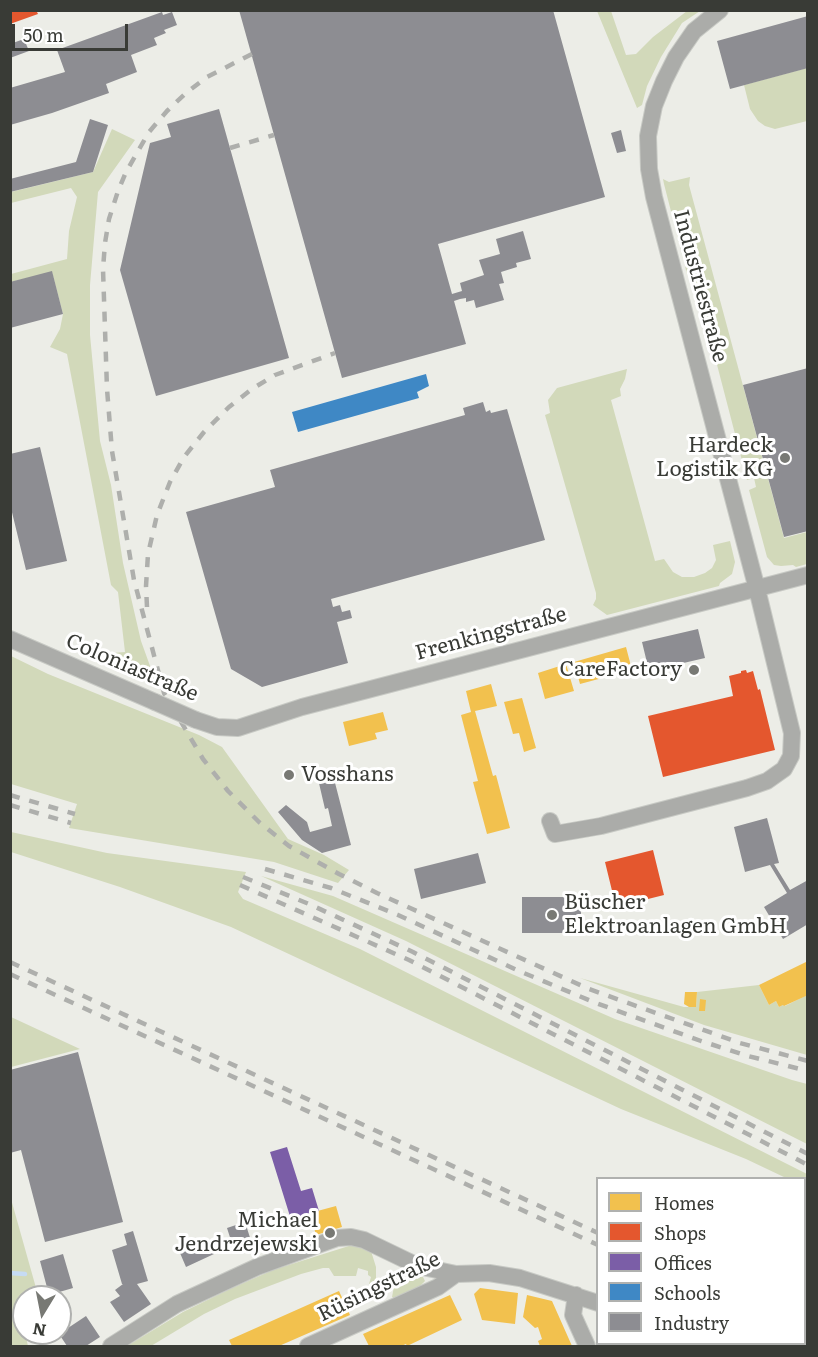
<!DOCTYPE html>
<meta charset="utf-8">
<style>
body{margin:0}
#map{position:relative;width:818px;height:1357px;overflow:hidden;background:#ecede7;font-family:Literata,serif}
canvas{display:block}
.frame{position:absolute;inset:0;border:12px solid #393b36;pointer-events:none}
.legend{position:absolute;left:596px;top:1177px;width:210px;height:168px;box-sizing:border-box;background:#fff;border:2px solid #b0b1af;margin:0;padding:8px 10px;list-style:none;font-size:18px;color:#393b36}
.legend li{display:flex;align-items:center;gap:12px;height:30px}
.legend b{width:30px;border:2px solid #b0b1af}
.north{position:absolute;left:12px;top:1285px;width:60px;height:60px;box-sizing:border-box;background:#fff;border:2px solid #b0b1af;border-radius:50%;rotate:190deg;font-size:16px;font-weight:700;line-height:24px;text-align:center;color:#393b36}
.north::after{content:'';display:block;margin:auto;width:21px;height:27px;background:#787974;clip-path:polygon(50% 0,100% 100%,50% 72%,0 100%)}
.scale{position:absolute;left:12px;top:24px;width:116px;height:27px;box-sizing:border-box;border:3px solid #393b36;border-top:0;padding-left:8px;font-size:18px;line-height:21px;white-space:nowrap;color:#393b36;-webkit-text-stroke:4px #fff;paint-order:stroke}
</style>
<div id="map">
<canvas width="818" height="1357"></canvas>
<div class="frame"></div>
<ul class="legend">
<li><b style="height:16px;background:#f2c14e"></b>Homes</li>
<li><b style="height:16px;background:#e4572e"></b>Shops</li>
<li><b style="height:16px;background:#7b5ea7"></b>Offices</li>
<li><b style="height:16px;background:#3f88c5"></b>Schools</li>
<li><b style="height:16px;background:#8d8d92"></b>Industry</li>
</ul>
<div class="north">N</div>
<div class="scale">50 m</div>
</div>
<script>
const g = document.querySelector('canvas').getContext('2d');
g.lineJoin = 'round';
function fillPath(path, color) {
  g.fillStyle = color;
  g.fill(path, 'evenodd');
}
function poly(rows) {
  const path = new Path2D();
  for (const r of rows) {
    path.moveTo(r[0], r[1]);
    for (let i = 2; i < r.length; i += 2) path.lineTo(r[i], r[i + 1]);
  }
  return path;
}
function trace(path, color, width, dash) {
  g.strokeStyle = color;
  g.lineWidth = width;
  g.lineCap = dash ? 'butt' : 'round';
  g.setLineDash(dash || []);
  g.stroke(path);
}
function label(font, color, halo, rows, align = 'center') {
  g.font = font + ' Literata,serif';
  g.lineWidth = 6;
  g.setLineDash([]);
  g.textBaseline = 'middle';
  g.strokeStyle = halo;
  g.fillStyle = color;
  for (const [text, x, y, turn = 0] of rows) {
    g.save();
    g.translate(x, y);
    g.rotate((+turn || 0) * Math.PI / 180);
    g.textAlign = isNaN(turn) ? turn : align;
    if (halo) g.strokeText(text, 0, 0);
    g.fillText(text, 0, 0);
    g.restore();
  }
}
const green = poly([
 [597,11,611,11,626,55,636,54,653,37,687,11,700,11,682,23,661,57,647,86,642,105,637,108],
 [807,68,807,121,775,129,765,126,758,121,750,109,744,85],
 [112,129,135,140,98,192,90,285,90,335,100,441,111,485,123,563,141,641,158,688,82,652,84,648,99,654,125,652,118,592,111,585,67,354,50,347,60,329,63,314,52,272,11,282,11,274,67,259,69,231,77,197,71,188,11,203,11,192,93,172],
 [690,177,689,185,784,538,807,532,807,564,796,567,793,565,781,566,774,565,767,557,749,490,756,487,754,478,747,480,696,284,687,274,664,184,663,179,669,182],
 [627,369,625,379,620,389,621,396,611,400,655,561,664,559,673,572,682,577,694,577,705,573,712,568,716,560,713,545,730,541,735,562,732,574,720,583,719,586,607,615,593,605,596,599,596,593,545,415,550,413,548,400,557,388],
 [11,656,48,674,199,735,222,747,288,839,324,855,349,870,338,883,274,862,69,828,77,804,11,784],
 [11,832,107,853,246,872,238,892,243,899,360,949,807,1174,807,1189,805,1188,804,1178,786,1178,746,1159,621,1109,231,927,120,887,11,852],
 [261,876,333,896,615,1019,792,1080,807,1084,807,1144,406,941],
 [580,978,684,1007,696,1007,697,992,759,985,769,1005,776,1001,779,1007,783,1005,785,1006,807,995,807,1055,704,1025],
 [11,1017,80,1049,11,1067],
 [11,1199,38,1295,45,1293,46,1297,24,1297,24,1310,20,1312,28,1346,11,1346],
 [352,1245,371,1251,376,1267,376,1285,369,1284,371,1277,368,1275,368,1271,358,1268,356,1276,334,1276,329,1268,323,1268,301,1274,235,1299,204,1314,151,1346,127,1346,183,1312,230,1289,273,1270],
 [396,1276,423,1277,425,1281,420,1286,394,1298,392,1297]
]);
const homes = poly([
 [626,647,632,670,580,684,574,662],
 [566,664,574,691,545,699,538,673],
 [491,684,497,706,475,711,493,776,496,775,510,828,487,834,473,782,478,781,461,715,471,712,466,691],
 [522,698,536,748,524,752,519,733,513,734,504,702],
 [383,712,388,730,375,733,377,739,349,746,343,722],
 [808,961,808,995,784,1006,783,1005,779,1007,776,1001,769,1005,759,985],
 [685,992,697,992,696,1007,689,1007,684,1004],
 [700,999,706,1000,705,1011,699,1011],
 [336,1206,342,1227,316,1235,310,1213],
 [480,1288,518,1293,515,1324,482,1320,474,1294],
 [339,1291,350,1315,279,1346,232,1346,229,1340],
 [450,1295,462,1320,407,1346,406,1344,401,1346,369,1346,363,1334],
 [527,1295,552,1301,572,1346,540,1346,538,1341,542,1339,538,1327,535,1328,523,1317],
 [607,1344,659,1344,666,1346,608,1346]
]);
const shops = poly([
 [10,10,36,10,38,14,10,24],
 [746,670,747,673,753,671,758,690,760,689,775,750,663,777,648,716,733,696,729,676,741,673,741,671],
 [653,850,664,895,616,907,605,862]
]);
const offices = poly([
 [287,1147,301,1191,312,1188,319,1211,310,1213,312,1220,293,1226,270,1152]
]);
const schools = poly([
 [426,374,429,386,417,392,419,398,298,432,292,412]
]);
const industry = poly([
 [239,10,553,10,605,197,438,244,452,294,462,291,460,283,484,275,479,260,500,254,496,239,523,231,531,259,516,263,517,267,501,272,504,283,499,284,504,300,476,308,474,300,466,302,466,298,460,299,454,301,466,344,342,378],
 [162,12,163,15,172,12,177,25,164,30,166,33,154,38,157,45,131,55,137,72,106,84,109,93,52,113,10,125,10,88,65,72,57,50],
 [808,16,808,68,730,89,717,41],
 [24,39,29,51,10,58,10,44],
 [219,109,289,358,156,396,120,270,150,143,171,137,167,124],
 [90,119,108,125,93,172,10,192,10,179,76,162],
 [621,130,626,151,617,153,611,133],
 [52,271,63,314,10,328,10,282],
 [808,368,808,531,784,537,743,385],
 [483,402,486,412,490,410,491,413,507,409,545,540,331,599,333,607,340,605,342,612,350,610,352,618,337,622,348,663,262,687,231,669,186,512,275,487,270,470,465,415,463,408],
 [40,447,67,561,26,570,10,504,10,454],
 [698,629,705,658,649,671,642,642],
 [333,775,351,845,322,853,302,840,278,812,286,805,307,822,310,832,332,826,328,808,325,809,318,779],
 [767,818,779,863,774,864,790,890,808,880,808,924,783,939,764,907,787,893,770,865,745,872,734,827],
 [478,853,486,883,421,899,414,869],
 [522,897,581,897,581,933,522,933],
 [78,1052,123,1222,45,1242,21,1150,10,1153,10,1070],
 [245,1222,253,1247,235,1253,227,1228],
 [133,1231,148,1281,137,1284,151,1304,124,1322,110,1302,120,1296,115,1290,123,1284,122,1284,112,1250,127,1245,124,1234],
 [207,1240,214,1254,186,1267,180,1253],
 [63,1254,73,1288,49,1295,40,1261],
 [86,1316,100,1337,86,1346,67,1346,59,1334]
]);
const stream = poly([
 [10,1273,25,1274]
]);
const minor = poly([
 [10,639,155,702],
 [196,720,217,727,238,728,302,707,808,575],
 [550,821,555,834,601,826,747,788,767,781,784,769,791,756,792,733,757,589,654,197,649,169,648,136,654,106,664,81,676,57,694,31,720,10],
 [576,1295,573,1315,587,1346],
 [693,1344,700,1346],
 [111,1346,177,1304,257,1267,337,1238,351,1237,364,1240,418,1266,456,1274],
 [308,1346,438,1287,456,1274,489,1273,520,1278,598,1303]
]);
const rail = poly([
 [252,54,207,77,186,93,167,111,149,132,126,172,118,191,109,219,105,243,103,269,107,389,112,451,134,580,164,693,203,759,228,791,259,822,289,846,339,874,377,893,589,989,740,1043,808,1061],
 [230,148,274,135],
 [147,607,146,586,148,554,157,515,170,482,184,457,204,432,229,407,252,389,275,375,335,353],
 [10,795,75,814],
 [10,805,71,823],
 [265,869,331,888,398,915,519,971,596,1003,701,1041,748,1056,808,1071],
 [243,877,309,904,413,952,808,1154],
 [240,885,409,960,808,1165],
 [10,962,598,1233],
 [10,974,598,1245],
 [804,1326,808,1327],
 [804,1337,808,1338]
]);
const minorBridge = poly([
 [155,702,196,720]
]);
const markers = [
 [785,458,6,"#787974"],
 [694,670,6,"#787974"],
 [289,775,6,"#787974"],
 [552,915,6,"#787974"],
 [330,1233,6,"#787974"]
];
const streetNames = [
 ["Industriestraße",700,286,75],
 ["Frenkingstraße",491,634,-15],
 ["Coloniastraße",132,668,23],
 ["Rüsingstraße",379,1287,-26]
];
const poiNames = [
 ["Hardeck",773,446],
 ["Logistik KG",773,470],
 ["CareFactory",682,670],
 ["Vosshans",301,775,"left"],
 ["Büscher",564,903,"left"],
 ["Elektroanlagen GmbH",564,927,"left"],
 ["Michael",318,1221],
 ["Jendrzejewski",318,1245]
];
fillPath(green, '#d2d9ba');
fillPath(homes, '#f2c14e');
fillPath(shops, '#e4572e');
fillPath(offices, '#7b5ea7');
fillPath(schools, '#3f88c5');
fillPath(industry, '#8d8d92');
trace(stream, '#c6dbf4', 4.5);
trace(minor, '#c7c9c4', 18);
trace(minor, '#abaca9', 16);
trace(rail, '#aeafac', 4.5, [10, 10]);
trace(minorBridge, '#c7c9c4', 18, []);
trace(minorBridge, '#abaca9', 16);
for (const [x, y, r, color] of markers) {
  const dot = new Path2D();
  dot.arc(x, y, r, 0, 2 * Math.PI);
  g.fillStyle = color;
  g.fill(dot);
  trace(dot, '#fff', 2);
}
label('21px', '#393b36', '#fff', streetNames);
label('21px', '#393b36', '#fff', poiNames, 'right');
</script>
